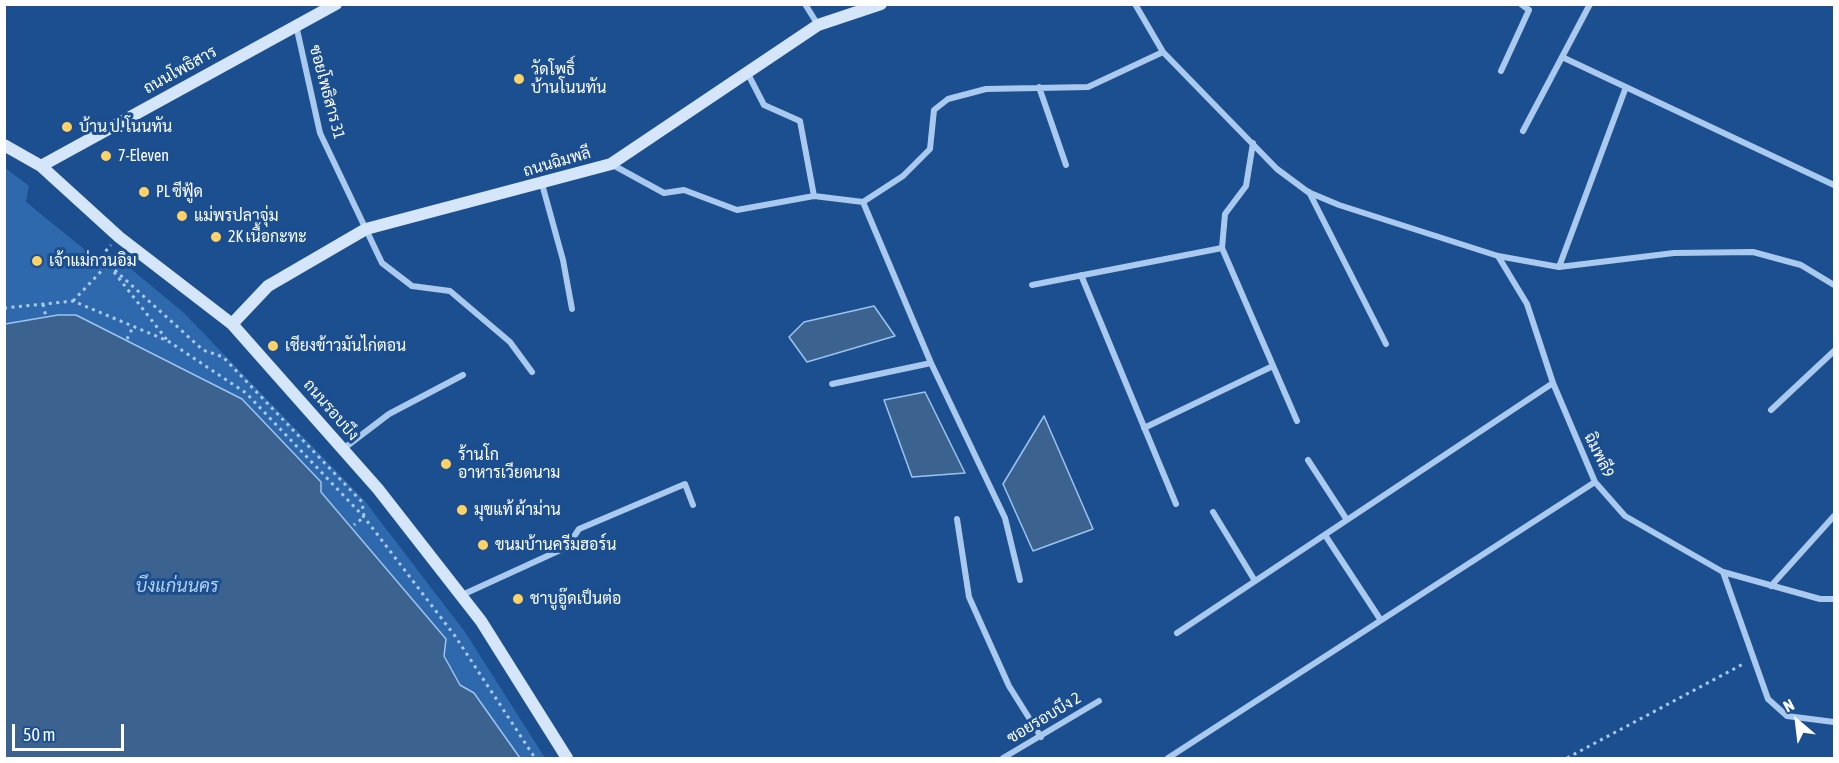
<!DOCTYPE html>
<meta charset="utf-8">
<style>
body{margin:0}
#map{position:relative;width:1839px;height:763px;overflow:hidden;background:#1b4f8f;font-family:"Asap Condensed",sans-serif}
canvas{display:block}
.frame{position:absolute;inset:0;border:6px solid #fff;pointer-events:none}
.north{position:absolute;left:1767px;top:691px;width:60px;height:60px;-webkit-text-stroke:4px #1b4f8f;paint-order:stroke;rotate:332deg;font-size:16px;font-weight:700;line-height:24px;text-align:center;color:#fff}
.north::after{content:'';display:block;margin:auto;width:21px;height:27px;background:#fff;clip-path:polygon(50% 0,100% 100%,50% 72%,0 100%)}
.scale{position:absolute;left:12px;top:724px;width:112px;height:27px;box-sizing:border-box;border:3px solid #fff;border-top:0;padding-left:8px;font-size:18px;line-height:21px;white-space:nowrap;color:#fff;-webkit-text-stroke:4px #1b4f8f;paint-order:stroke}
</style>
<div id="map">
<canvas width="1839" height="763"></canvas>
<div class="frame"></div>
<div class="north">N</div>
<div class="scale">50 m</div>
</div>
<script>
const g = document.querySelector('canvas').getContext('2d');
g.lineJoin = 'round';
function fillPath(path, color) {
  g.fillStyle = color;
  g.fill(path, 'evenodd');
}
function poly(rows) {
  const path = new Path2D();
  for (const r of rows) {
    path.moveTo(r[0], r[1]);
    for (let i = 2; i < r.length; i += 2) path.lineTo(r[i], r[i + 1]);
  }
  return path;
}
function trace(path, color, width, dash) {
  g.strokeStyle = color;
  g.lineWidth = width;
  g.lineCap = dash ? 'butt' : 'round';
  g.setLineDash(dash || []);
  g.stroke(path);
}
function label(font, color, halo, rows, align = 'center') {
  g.font = font + ' "Asap Condensed",Sarabun,sans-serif';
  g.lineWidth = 6;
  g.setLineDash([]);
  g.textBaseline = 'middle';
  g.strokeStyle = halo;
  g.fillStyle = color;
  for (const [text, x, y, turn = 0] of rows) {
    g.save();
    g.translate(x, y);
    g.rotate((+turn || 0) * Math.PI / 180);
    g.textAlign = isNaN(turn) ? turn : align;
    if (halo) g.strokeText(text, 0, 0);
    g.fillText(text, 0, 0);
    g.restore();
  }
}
const green = poly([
 [4,167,29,186,26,202,95,258,113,254,184,313,364,500,465,632,545,758,520,758,474,693,460,685,444,656,446,638,321,492,321,481,76,315,5,324]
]);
const water = poly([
 [874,306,895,336,807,362,789,337,804,322,874,306],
 [58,315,76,315,242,399,321,482,321,492,446,639,444,656,460,685,474,693,520,758,5,758,5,324,58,315],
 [925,392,965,473,912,477,884,400,925,392],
 [1044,416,1093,529,1033,551,1003,484,1044,416]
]);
const path = poly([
 [108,265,104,253,111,245],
 [114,272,167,340],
 [73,301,108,264,203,350,223,357,362,502,364,517,354,525],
 [43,304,46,317],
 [4,308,73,301,168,341,246,393,364,517,455,636,535,758],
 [127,339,133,327],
 [1567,758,1745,663]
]);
const street = poly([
 [805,4,818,25],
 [1135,4,1163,52,1277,169,1308,192,1339,205,1498,256,1559,267,1674,253,1753,252,1801,265,1834,285],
 [296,25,320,133,382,263,412,286,450,291,510,342,532,372],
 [1562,57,1834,185],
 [1501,71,1529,10,1521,4],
 [748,74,764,105,800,121,814,196],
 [1039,87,1066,165],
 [1523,131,1590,4],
 [1253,143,1246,186,1225,214,1222,248,1297,421],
 [611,164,664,193,684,190,737,210,814,196,863,202,903,176,930,149,934,110,948,99,986,89,1088,87,1163,52],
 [542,184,563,260,572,309],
 [1309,192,1386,344],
 [863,202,931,363,1005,518,1020,580],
 [1498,256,1527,304,1553,383,1595,482,1625,516,1723,572,1820,599,1834,599],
 [1559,267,1626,87],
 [1081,275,1176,504],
 [1032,285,1222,248],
 [832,384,931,363],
 [1771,410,1834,351],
 [1144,428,1273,366],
 [343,449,389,414,463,375],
 [1308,460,1347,520],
 [1213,512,1255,581],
 [957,519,969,597,1009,686,1041,737],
 [1325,535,1380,619],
 [1723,572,1768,699,1787,716,1834,722],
 [1771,586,1834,516],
 [462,595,567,547,579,529,685,484,693,505],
 [1177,633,1553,383],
 [1003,758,1099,701],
 [1168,758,1595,482]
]);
const secondary = poly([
 [4,145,41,166,119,237,232,324,378,489,481,621,567,758],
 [41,166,336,4],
 [232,324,268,286,366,229,611,164,818,25,881,4]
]);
const markers = [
 [519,79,6,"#ffd166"],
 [67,127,6,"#ffd166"],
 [106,156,6,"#ffd166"],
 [144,192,6,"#ffd166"],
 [182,216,6,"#ffd166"],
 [216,237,6,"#ffd166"],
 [37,261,6,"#ffd166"],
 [273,346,6,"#ffd166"],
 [446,464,6,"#ffd166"],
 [462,510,6,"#ffd166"],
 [483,545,6,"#ffd166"],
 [518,599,6,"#ffd166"]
];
const streetNames = [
 ["ถนนโพธิสาร",180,70,-29],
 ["ซอยโพธิสาร 31",327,92,75],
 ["ถนนฉิมพลี",557,162,-16],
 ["ถนนรอบบึง",331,410,49],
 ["ฉิมพลี9",1599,455,64],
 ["ซอยรอบบึง 2",1044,718,-31]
];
const poiNames = [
 ["วัดโพธิ์",531,70],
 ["บ้านโนนทัน",531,88],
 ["บ้าน ป. โนนทัน",79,127],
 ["7-Eleven",118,156],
 ["PL ซีฟู้ด",156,192],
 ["แม่พรปลาจุ่ม",194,216],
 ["2K เนื้อกะทะ",228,237],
 ["เจ้าแม่กวนอิม",49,261],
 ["เชียงข้าวมันไก่ตอน",285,346],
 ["ร้านโก",458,455],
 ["อาหารเวียดนาม",458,473],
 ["มุขแท้ ผ้าม่าน",474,510],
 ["ขนมบ้านครีมฮอร์น",495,545],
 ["ชาบูอู๊ดเป็นต่อ",530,599]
];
const waterNames = [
 ["บึงแก่นนคร",177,586]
];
fillPath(green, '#2e69ad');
fillPath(water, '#3c6290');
trace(water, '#9cc4f0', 1.5);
trace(path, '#a9c9ee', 3, [3, 4.5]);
trace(street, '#a9c9ee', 6);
trace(secondary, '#d6e6fa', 12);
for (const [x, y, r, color] of markers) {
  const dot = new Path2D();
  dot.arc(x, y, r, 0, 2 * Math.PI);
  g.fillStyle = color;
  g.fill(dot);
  trace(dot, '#1b4f8f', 2);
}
label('16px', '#fff', '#1b4f8f', streetNames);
label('16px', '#fff', '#1b4f8f', poiNames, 'left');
label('italic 18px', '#b5d3f5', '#1b4f8f', waterNames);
</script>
